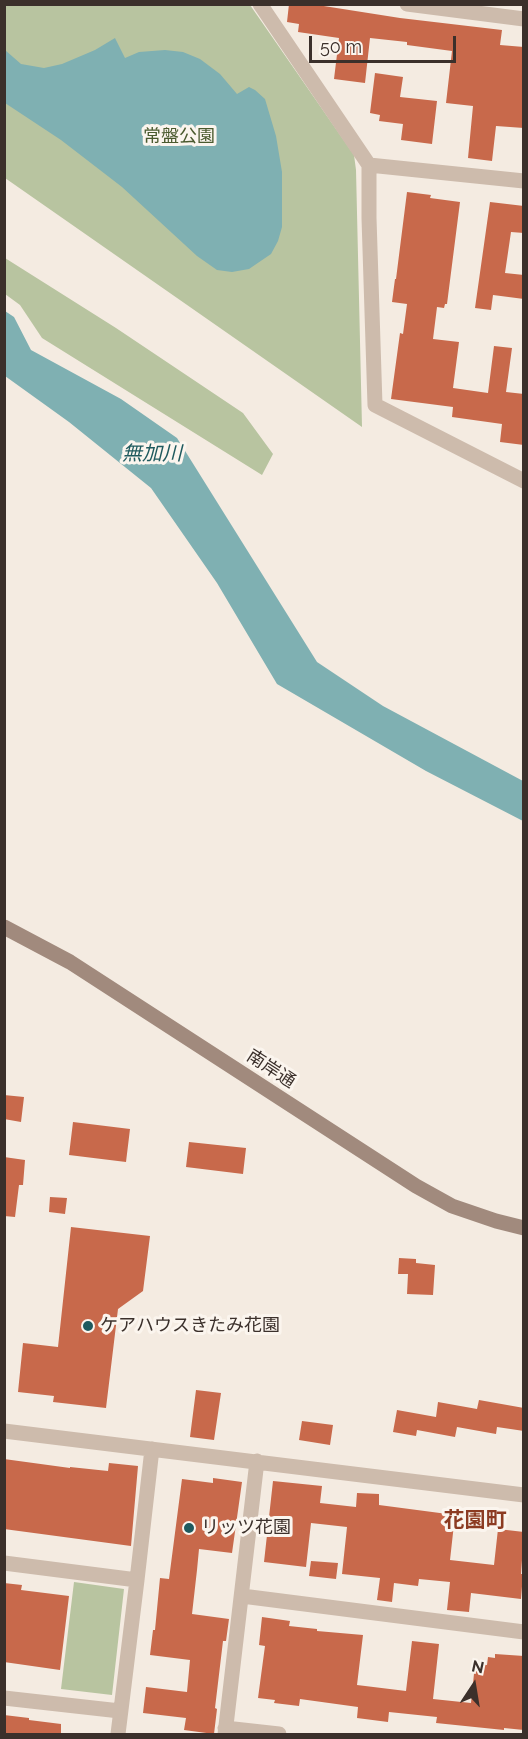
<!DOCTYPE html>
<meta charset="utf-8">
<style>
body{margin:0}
#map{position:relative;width:528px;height:1739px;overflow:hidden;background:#f4ebe1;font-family:Raleway,sans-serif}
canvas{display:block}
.frame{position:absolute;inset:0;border:6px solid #3b302b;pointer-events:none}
.north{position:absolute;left:444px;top:1655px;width:60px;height:60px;-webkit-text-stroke:4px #fbf5ee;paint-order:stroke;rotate:12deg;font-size:16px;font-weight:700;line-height:24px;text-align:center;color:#3b302b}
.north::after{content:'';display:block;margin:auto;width:21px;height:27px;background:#3b302b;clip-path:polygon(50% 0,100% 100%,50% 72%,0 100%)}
.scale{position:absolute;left:309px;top:36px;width:147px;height:27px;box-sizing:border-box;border:3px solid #3b302b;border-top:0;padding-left:8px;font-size:18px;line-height:21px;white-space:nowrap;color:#3b302b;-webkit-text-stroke:4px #fbf5ee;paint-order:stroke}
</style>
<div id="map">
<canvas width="528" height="1739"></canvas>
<div class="frame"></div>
<div class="north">N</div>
<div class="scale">50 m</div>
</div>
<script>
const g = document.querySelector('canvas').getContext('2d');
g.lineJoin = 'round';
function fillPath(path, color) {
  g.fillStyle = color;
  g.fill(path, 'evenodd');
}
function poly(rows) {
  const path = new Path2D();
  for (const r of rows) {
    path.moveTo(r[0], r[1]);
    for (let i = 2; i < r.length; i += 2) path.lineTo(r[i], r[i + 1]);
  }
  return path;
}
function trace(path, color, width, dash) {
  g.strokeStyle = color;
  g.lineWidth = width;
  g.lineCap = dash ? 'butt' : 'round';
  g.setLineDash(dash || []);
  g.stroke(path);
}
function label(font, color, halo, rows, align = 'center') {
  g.font = font + ' Raleway,"Noto Sans JP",sans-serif';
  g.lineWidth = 6;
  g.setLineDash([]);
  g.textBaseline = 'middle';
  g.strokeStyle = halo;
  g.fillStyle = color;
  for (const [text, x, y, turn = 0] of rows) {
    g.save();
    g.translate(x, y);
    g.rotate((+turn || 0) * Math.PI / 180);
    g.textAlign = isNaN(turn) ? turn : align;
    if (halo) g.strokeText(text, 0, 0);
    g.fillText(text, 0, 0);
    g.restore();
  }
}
const green = poly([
 [5,5,250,5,354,155,356,170,362,427,5,178],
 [5,258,116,328,243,413,273,454,262,475,42,338,20,305,5,294],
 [74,1582,124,1589,112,1695,61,1689]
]);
const water = poly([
 [115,38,125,58,139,52,165,50,183,52,200,59,220,74,237,94,249,87,255,90,265,99,276,136,282,172,282,227,278,241,271,254,249,269,232,272,217,270,197,256,122,187,61,140,5,103,5,50,21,64,44,68,62,64,95,50],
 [5,311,14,317,31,350,121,399,177,438,317,662,383,706,523,781,523,821,426,771,277,684,217,583,151,488,69,422,5,376]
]);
const building = poly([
 [289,4,311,4,400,18,502,30,500,45,524,47,524,128,496,126,492,161,468,158,473,106,446,103,452,51,407,45,407,42,370,38,365,83,334,79,339,38,298,32,299,24,287,22],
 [375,73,403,77,400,97,437,101,432,144,401,140,403,124,379,121,380,115,370,113],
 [407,192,431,195,430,198,460,202,447,304,445,304,444,308,437,307,433,339,459,342,453,388,488,393,494,346,512,348,506,392,524,394,524,445,500,442,502,424,452,417,453,407,391,399,400,333,403,334,407,304,392,302,395,279,396,279],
 [490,202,524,206,524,233,511,232,505,273,524,275,524,299,493,295,491,310,475,308],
 [4,1095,24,1097,21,1122,4,1119],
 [73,1122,130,1129,126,1162,69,1155],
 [189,1142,246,1148,243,1174,186,1167],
 [4,1157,25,1160,23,1185,19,1185,15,1217,4,1216],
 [50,1197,67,1198,65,1214,49,1212],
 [71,1227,150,1236,143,1291,118,1309,106,1408,53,1402,54,1396,18,1392,23,1343,58,1347],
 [399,1258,416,1259,416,1263,435,1265,433,1295,407,1294,408,1274,398,1274],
 [196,1390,221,1393,214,1440,190,1437],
 [479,1400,524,1408,524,1431,497,1427,496,1434,457,1427,455,1437,417,1430,416,1436,393,1432,397,1410,436,1417,438,1402,477,1409],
 [302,1421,333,1425,330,1445,299,1440],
 [4,1459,70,1468,70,1467,108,1471,109,1463,138,1466,131,1546,4,1529],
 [213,1478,242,1482,232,1553,199,1549,197,1570,192,1614,229,1619,226,1641,223,1641,215,1708,217,1709,214,1734,184,1730,186,1718,143,1713,146,1687,187,1692,190,1660,150,1655,153,1630,155,1630,160,1578,169,1579,182,1479,213,1483],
 [273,1481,322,1486,320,1503,356,1507,357,1493,379,1494,379,1505,455,1515,450,1560,494,1565,498,1529,524,1532,521,1574,523,1574,521,1599,471,1593,469,1612,447,1610,450,1582,419,1579,418,1586,394,1583,392,1602,377,1600,380,1578,342,1574,347,1527,311,1523,306,1567,264,1562],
 [311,1561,338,1563,336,1579,309,1576],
 [4,1583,22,1585,21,1590,69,1596,60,1670,4,1662],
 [262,1617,290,1621,289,1626,317,1629,317,1631,363,1635,357,1685,406,1691,412,1641,439,1644,433,1699,471,1703,475,1664,487,1665,488,1657,495,1658,495,1654,524,1656,524,1730,504,1728,504,1730,436,1723,437,1717,389,1712,388,1722,357,1718,358,1707,300,1699,299,1706,274,1703,275,1700,258,1698,265,1646,259,1645],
 [4,1715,29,1718,29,1720,61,1724,61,1734,4,1734]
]);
const street = poly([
 [260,4,369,165,524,181],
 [407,4,524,19],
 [369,165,369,218,375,405,524,481],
 [4,1431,524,1495],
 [4,1563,137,1580],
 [242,1596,524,1632],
 [4,1698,120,1711],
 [225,1728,279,1734],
 [118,1734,137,1580,152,1449],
 [225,1734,257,1461]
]);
const secondary = poly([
 [4,927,70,962,416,1186,452,1206,496,1221,524,1228]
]);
const markers = [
 [88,1326,6,"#1f5a5e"],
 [189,1528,6,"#1f5a5e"]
];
const parkNames = [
 ["常盤公園",179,137]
];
const streetNames = [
 ["南岸通",271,1069,33]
];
const poiNames = [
 ["ケアハウスきたみ花園",100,1326],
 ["リッツ花園",201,1528]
];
const waterNames = [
 ["無加川",152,454]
];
const quarterNames = [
 ["花園町",475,1521]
];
fillPath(green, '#b8c4a0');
fillPath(water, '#7fb0b2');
fillPath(building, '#c8694b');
trace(street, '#cdbbac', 15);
trace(secondary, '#a18a7d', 15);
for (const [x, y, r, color] of markers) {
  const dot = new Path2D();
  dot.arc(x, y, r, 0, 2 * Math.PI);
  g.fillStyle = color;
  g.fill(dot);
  trace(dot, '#fbf5ee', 2);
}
label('18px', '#4a5a2e', '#fbf5ee', parkNames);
label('18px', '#3b302b', '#fbf5ee', streetNames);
label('18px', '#3b302b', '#fbf5ee', poiNames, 'left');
label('italic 20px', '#1f5a5e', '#fbf5ee', waterNames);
label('bold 21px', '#8c3b22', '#fbf5ee', quarterNames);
</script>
